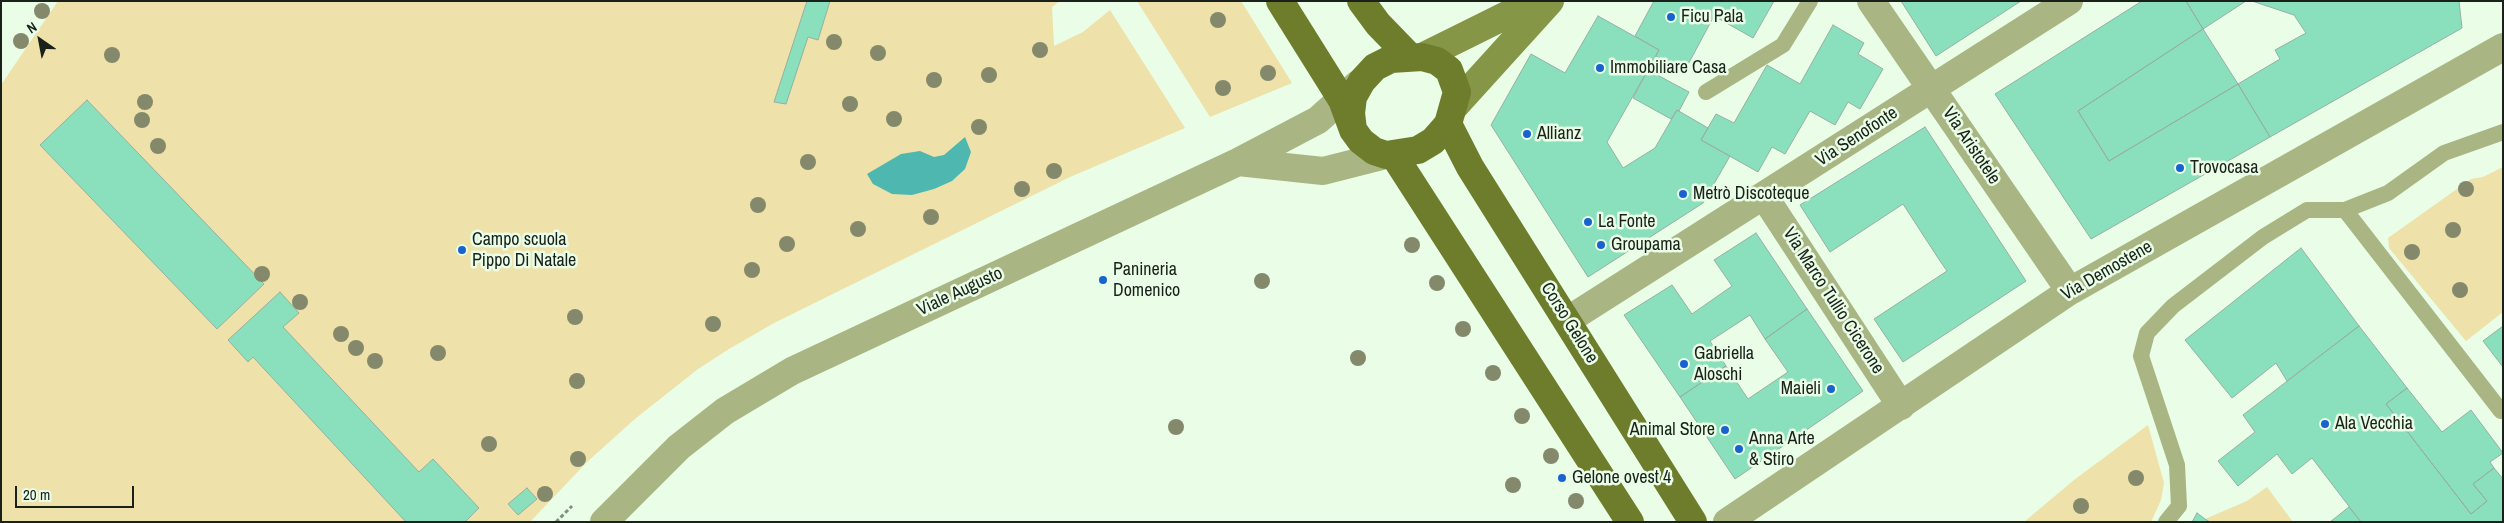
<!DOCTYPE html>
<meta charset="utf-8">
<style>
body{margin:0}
#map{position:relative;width:2504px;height:523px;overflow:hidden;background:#e9fde7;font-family:"Archivo Narrow",sans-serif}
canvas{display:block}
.frame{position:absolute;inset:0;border:2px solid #1a211a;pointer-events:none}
.north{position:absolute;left:15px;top:15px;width:50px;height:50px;-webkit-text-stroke:4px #e9fde7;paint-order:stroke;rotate:327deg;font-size:14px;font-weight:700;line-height:20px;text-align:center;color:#1a211a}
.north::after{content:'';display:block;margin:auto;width:18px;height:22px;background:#1a211a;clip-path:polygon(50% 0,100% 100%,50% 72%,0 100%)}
.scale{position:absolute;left:15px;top:486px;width:119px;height:22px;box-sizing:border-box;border:2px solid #1a211a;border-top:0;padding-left:6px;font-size:15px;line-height:18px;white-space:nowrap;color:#1a211a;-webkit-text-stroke:4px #e9fde7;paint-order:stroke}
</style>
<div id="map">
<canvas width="2504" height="523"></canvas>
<div class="frame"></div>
<div class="north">N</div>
<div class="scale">20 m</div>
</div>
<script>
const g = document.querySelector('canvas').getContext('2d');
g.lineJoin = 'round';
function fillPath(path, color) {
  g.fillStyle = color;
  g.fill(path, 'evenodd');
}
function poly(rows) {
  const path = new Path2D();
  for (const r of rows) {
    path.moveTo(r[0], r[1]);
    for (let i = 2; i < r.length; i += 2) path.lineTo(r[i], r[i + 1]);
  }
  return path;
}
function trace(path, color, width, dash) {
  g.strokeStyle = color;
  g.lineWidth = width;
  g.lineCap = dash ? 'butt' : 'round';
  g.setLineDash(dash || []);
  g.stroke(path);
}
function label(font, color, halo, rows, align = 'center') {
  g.font = font + ' "Archivo Narrow",sans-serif';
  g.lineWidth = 5;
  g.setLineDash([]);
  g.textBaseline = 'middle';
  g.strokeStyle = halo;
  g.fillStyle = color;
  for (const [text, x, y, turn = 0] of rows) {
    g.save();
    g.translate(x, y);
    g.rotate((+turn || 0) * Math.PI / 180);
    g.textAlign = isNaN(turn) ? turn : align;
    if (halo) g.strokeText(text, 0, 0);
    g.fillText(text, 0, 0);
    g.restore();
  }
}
const green = poly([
 [58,1,1060,1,1052,7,1054,46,1083,32,1110,10,1185,128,1070,177,774,323,729,349,698,369,636,418,587,462,530,522,1,522,1,85],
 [1137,1,1241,1,1292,83,1210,117],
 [2503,167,2503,312,2466,341,2389,248,2388,238,2471,179,2483,177],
 [2148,425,2164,483,2161,500,2151,522,2024,522,2074,480],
 [2267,487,2293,522,2210,522,2205,519,2247,501]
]);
const water = poly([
 [965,137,971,152,965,169,952,181,934,189,912,195,892,194,873,184,867,174,901,154,920,151,934,157,944,155]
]);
const building = poly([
 [807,1,830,1,818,40,808,37,786,104,774,102,807,1],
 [1654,1,1774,1,1753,38,1714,16,1684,72,1656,56,1659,50,1635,36,1654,1],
 [1901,1,2021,1,1936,56,1901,1],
 [2142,1,2186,1,2203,29,2078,111,2109,161,2238,84,2270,137,2091,239,1995,94,2142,1],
 [2186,1,2246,1,2203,29,2186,1],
 [2252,1,2459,1,2462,28,2270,137,2238,84,2280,59,2275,50,2306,33,2294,15,2252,1],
 [1598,16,1659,50,1607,142,1623,168,1655,148,1677,110,1708,128,1701,140,1730,156,1703,203,1588,277,1491,125,1531,54,1565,73,1598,16],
 [1833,25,1864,43,1858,54,1883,69,1860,109,1848,102,1835,125,1810,111,1785,154,1772,147,1758,172,1701,140,1716,114,1734,123,1767,65,1800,84,1833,25],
 [2203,29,2238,84,2109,161,2078,111,2203,29],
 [1648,70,1689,92,1679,111,1677,110,1671,119,1633,98,1648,70],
 [87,100,264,284,217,329,40,145,87,100],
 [1925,127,2026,281,1903,362,1874,319,1947,271,1940,261,1903,204,1830,252,1800,205,1925,127],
 [1756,233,1807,309,1765,339,1750,315,1710,341,1726,366,1680,397,1624,315,1672,285,1692,314,1732,286,1714,260,1756,233],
 [2301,248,2359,326,2287,381,2276,363,2232,398,2185,340,2301,248],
 [280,292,299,313,283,327,419,472,433,459,479,508,465,522,406,522,253,357,248,362,228,340,280,292],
 [1807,309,1863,391,1735,479,1680,397,1726,366,1748,399,1788,372,1765,339,1807,309],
 [2359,326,2407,388,2386,404,2471,514,2487,501,2473,484,2494,468,2503,479,2503,522,2361,522,2312,458,2292,474,2277,454,2238,486,2218,461,2255,432,2243,415,2359,326],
 [2503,326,2503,367,2483,341,2503,326],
 [2407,388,2442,432,2471,410,2503,453,2490,462,2494,468,2473,484,2487,501,2471,514,2386,404,2407,388],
 [527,488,537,499,518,515,508,504,527,488],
 [2349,507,2361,522,2330,522,2349,507],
 [2197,513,2205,519,2210,522,2192,522,2197,513]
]);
const path = poly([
 [556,522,572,506]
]);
const lane = poly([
 [1706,92,1783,45,1810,1],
 [2345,210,2501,411],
 [2166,522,2179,506,2177,465,2141,356,2147,333,2173,306,2263,237,2307,210,2345,210,2388,193,2444,153,2503,132]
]);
const street = poly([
 [1871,1,2070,291],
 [1238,162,1323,171,1386,155],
 [1764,196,1901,406],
 [1568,320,2069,1],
 [604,522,679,447,725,411,792,371,1238,162,1318,120,1358,84],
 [1727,522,2070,291,2503,47]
]);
const secondary = poly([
 [1422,57,1535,1],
 [1453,108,1550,1]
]);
const primary = poly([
 [1280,1,1342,100,1353,130,1361,141,1374,151,1386,155,1418,150,1433,141,1441,132,1448,124,1457,92,1449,70,1437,61,1422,57,1391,59,1375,67,1362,81,1353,97,1351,113,1353,130],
 [1361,1,1378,24,1409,56],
 [1448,124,1470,167,1693,522],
 [1393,154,1630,522]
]);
const trees = [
 [42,11],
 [1218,20],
 [21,41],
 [834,42],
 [1040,50],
 [878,53],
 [112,55],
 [1268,73],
 [989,75],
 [934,80],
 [1223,88],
 [145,102],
 [850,104],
 [894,119],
 [142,120],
 [979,127],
 [158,146],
 [808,162],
 [1054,171],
 [1022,189],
 [2466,189],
 [758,205],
 [931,217],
 [858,229],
 [2453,230],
 [787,244],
 [1412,245],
 [2412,252],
 [752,270],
 [262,274],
 [1262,281],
 [1437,283],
 [2460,290],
 [300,302],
 [575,317],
 [713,324],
 [1463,329],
 [341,334],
 [356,348],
 [438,353],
 [1358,358],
 [375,361],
 [1493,373],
 [577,381],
 [1522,416],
 [1176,427],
 [489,444],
 [1551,456],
 [578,459],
 [2136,478],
 [1513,485],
 [545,494],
 [1576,501],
 [2081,506]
];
const markers = [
 [1671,17,5,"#1864cf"],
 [1600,68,5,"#1864cf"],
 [1527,134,5,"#1864cf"],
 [2180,168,5,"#1864cf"],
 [1683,194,5,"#1864cf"],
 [1588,222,5,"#1864cf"],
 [1601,245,5,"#1864cf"],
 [462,250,5,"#1864cf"],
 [1103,280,5,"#1864cf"],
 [1684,364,5,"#1864cf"],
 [1831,389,5,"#1864cf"],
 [2325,424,5,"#1864cf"],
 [1725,430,5,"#1864cf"],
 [1739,449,5,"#1864cf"],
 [1562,478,5,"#1864cf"]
];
const poiNames = [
 ["Ficu Pala",1681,17],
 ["Immobiliare Casa",1610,68],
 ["Allianz",1537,134],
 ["Trovocasa",2190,168],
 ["Metrò Discoteque",1693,194],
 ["La Fonte",1598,222],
 ["Campo scuola",472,240],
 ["Pippo Di Natale",472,261],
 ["Groupama",1611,245],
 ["Panineria",1113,270],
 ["Domenico",1113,291],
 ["Gabriella",1694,354],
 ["Aloschi",1694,375],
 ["Maieli",1821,389,"right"],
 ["Ala Vecchia",2335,424],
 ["Animal Store",1715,430,"right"],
 ["Anna Arte",1749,439],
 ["& Stiro",1749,460],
 ["Gelone ovest 4",1572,478]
];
const streetNames = [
 ["Via Senofonte",1857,137,-33],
 ["Via Aristotele",1971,146,56],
 ["Via Demostene",2107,271,-30],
 ["Viale Augusto",960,292,-25],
 ["Via Marco Tullio Cicerone",1833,301,57],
 ["Corso Gelone",1569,323,58]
];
fillPath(green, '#eee1a9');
fillPath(water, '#4db7b0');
fillPath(building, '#8ae0bc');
trace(building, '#95b0a4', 1);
trace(path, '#828f81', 3, [4, 2.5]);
trace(lane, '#a9b683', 16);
trace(street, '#a9b683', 28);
trace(secondary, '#859646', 28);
trace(primary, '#6d7d2c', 28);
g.fillStyle = '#84896c';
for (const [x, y] of trees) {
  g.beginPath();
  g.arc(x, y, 8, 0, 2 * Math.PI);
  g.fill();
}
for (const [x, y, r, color] of markers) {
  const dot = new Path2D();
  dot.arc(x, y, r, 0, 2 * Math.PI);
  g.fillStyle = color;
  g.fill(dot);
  trace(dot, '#e9fde7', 2);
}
label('18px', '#1a211a', '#e9fde7', poiNames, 'left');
label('18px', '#1a211a', '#e9fde7', streetNames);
</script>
